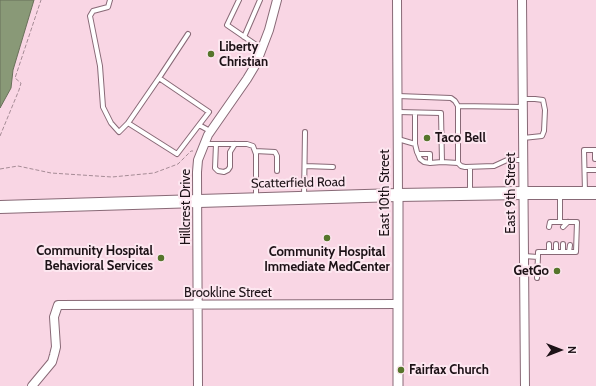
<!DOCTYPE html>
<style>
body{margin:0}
#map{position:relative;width:596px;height:386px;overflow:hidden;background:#f9d6e4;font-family:Cabin,sans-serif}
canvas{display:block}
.north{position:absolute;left:540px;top:330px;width:40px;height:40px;-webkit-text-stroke:3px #fde7f0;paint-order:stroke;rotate:90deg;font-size:11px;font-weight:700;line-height:16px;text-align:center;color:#1d1217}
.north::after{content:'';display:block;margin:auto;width:14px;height:18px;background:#1d1217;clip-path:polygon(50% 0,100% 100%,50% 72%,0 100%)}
</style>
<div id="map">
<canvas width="596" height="386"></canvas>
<div class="north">N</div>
</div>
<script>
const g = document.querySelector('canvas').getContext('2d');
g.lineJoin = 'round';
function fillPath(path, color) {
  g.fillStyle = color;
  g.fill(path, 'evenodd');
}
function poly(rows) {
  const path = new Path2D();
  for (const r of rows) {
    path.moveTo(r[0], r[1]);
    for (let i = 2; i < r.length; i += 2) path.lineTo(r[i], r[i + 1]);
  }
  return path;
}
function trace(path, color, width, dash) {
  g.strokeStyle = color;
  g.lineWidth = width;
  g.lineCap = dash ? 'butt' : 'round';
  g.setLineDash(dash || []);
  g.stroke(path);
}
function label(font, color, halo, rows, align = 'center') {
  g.font = font + ' Cabin,sans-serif';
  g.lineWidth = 4;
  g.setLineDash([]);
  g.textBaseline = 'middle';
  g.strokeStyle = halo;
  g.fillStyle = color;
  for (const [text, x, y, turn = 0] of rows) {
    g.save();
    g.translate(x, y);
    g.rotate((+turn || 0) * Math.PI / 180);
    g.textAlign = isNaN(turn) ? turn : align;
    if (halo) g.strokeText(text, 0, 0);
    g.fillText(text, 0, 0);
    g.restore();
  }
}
const water = poly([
 [0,0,34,0,13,70,11,88,0,108,0,0]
]);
const path = poly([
 [0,136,19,90,21,83,15,78,41,0],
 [0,169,18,166,51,173,112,177,154,173,178,164,191,151,193,151]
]);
const service = poly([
 [110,0,108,7,93,11,90,16,100,66,103,107,111,123,119,132,128,123],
 [239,0,227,25,262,49],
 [244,37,260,0],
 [159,78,188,34],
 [398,96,451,98,455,101,458,106,458,163,442,162],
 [523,99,535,99,543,100,545,110,544,131,542,136,523,138],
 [458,106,523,107],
 [398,112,441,113,442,162,430,163],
 [415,113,415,144,417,152,418,154,420,159,424,162,430,163,430,154,418,154],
 [199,125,177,154,128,123,159,78,209,112,199,125,210,131],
 [398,139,415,144],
 [204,144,247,144,253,146,256,154,256,198],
 [216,144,215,168,218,171,224,172,228,170,230,167,230,152,235,144],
 [255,151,275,152,277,156,277,171],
 [595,159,595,150],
 [458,163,461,166,465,167,494,166,507,160,523,160],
 [305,166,333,167],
 [470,167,470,192],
 [585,170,596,170],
 [585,192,584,150,596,150],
 [304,197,305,132],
 [549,227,550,222,560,222],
 [563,227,568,222],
 [549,244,549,252],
 [556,244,556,252],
 [563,252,563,244],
 [569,252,570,245],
 [524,256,538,257,537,278],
 [538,257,538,252,576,252,577,222,560,222,560,194]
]);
const minor = poly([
 [397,0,398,195],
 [522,0,525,386],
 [32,386,52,362,54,355,56,347,54,317,58,305,398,304],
 [198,386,197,172,198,160,208,135,247,79,256,64,269,30,277,0]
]);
const tertiary = poly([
 [398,386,398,195]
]);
const primary = poly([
 [0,207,398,195,523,193,596,193]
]);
const markers = [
 [211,54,4,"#56752b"],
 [427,138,4,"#56752b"],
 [327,238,4,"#56752b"],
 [161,258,4,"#56752b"],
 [557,271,4,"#56752b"],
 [401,370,4,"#56752b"]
];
const poiNames = [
 ["Liberty",219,47],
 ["Christian",219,62],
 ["Taco Bell",435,138],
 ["Community Hospital",153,251,"right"],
 ["Behavioral Services",153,266,"right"],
 ["Community Hospital",327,252,"center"],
 ["Immediate MedCenter",327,267,"center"],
 ["GetGo",549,271,"right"],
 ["Fairfax Church",409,370]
];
const streetNames = [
 ["Scatterfield Road",298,183,-1],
 ["East 10th Street",385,193,-90],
 ["East 9th Street",511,193,-90],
 ["Hillcrest Drive",186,207,-90],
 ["Brookline Street",228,293]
];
fillPath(water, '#899977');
trace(water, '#69705a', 1);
trace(service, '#886976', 6);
trace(minor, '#886976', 10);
trace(tertiary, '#886976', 11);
trace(primary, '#886976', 14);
trace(path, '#a58b95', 1, [4, 2]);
trace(service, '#fff', 4);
trace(minor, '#fff', 8);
trace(tertiary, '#fff', 9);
trace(primary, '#fff', 12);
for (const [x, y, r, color] of markers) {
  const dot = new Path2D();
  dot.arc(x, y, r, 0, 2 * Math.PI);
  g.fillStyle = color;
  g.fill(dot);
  trace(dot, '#fde7f0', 1.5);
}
label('bold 13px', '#1d1217', '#fde7f0', poiNames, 'left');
label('13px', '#1d1217', '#fde7f0', streetNames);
</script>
